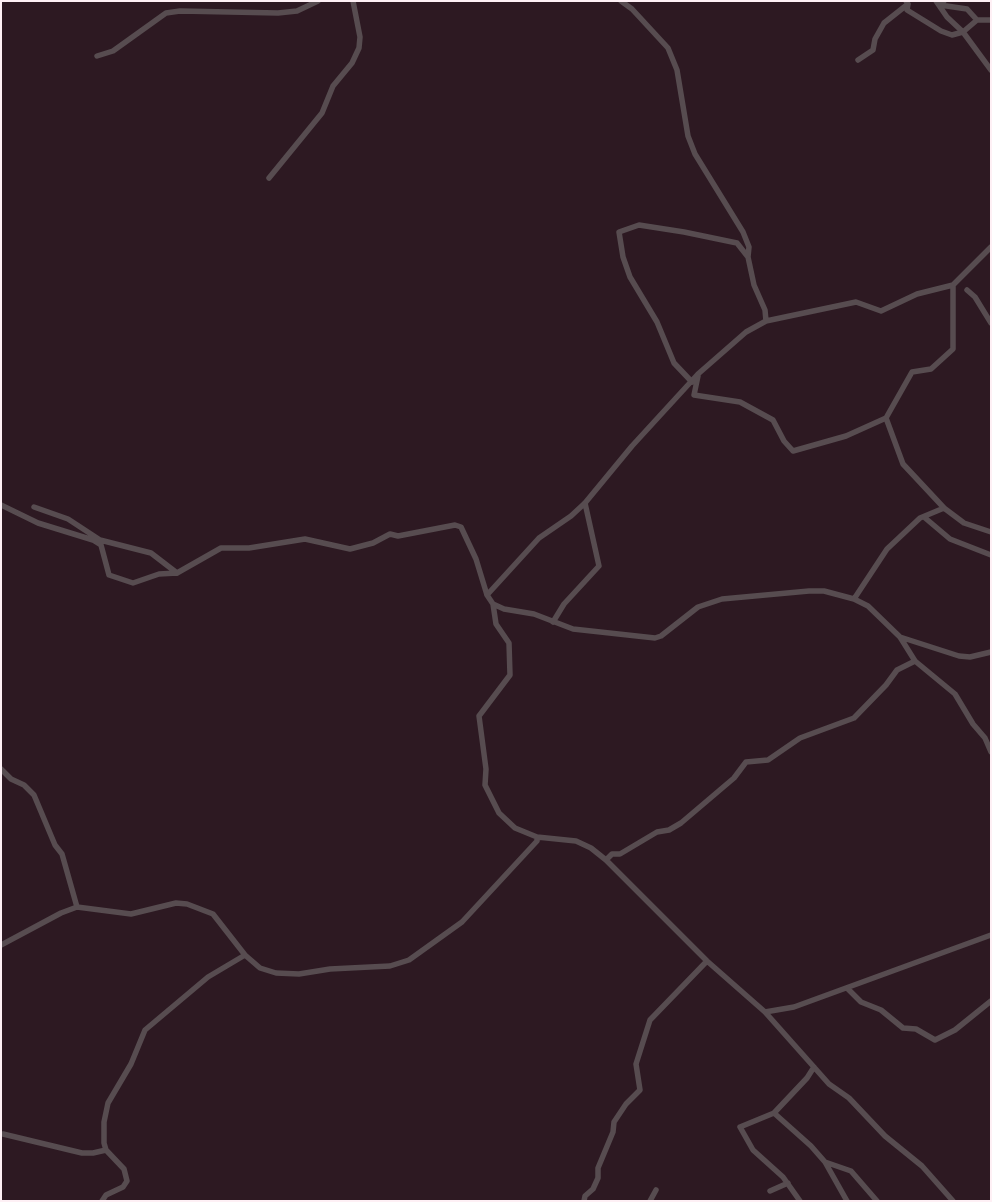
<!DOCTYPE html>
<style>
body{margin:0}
#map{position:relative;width:992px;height:1202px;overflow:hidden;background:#2d1922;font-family:Karla,sans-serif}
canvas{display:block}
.frame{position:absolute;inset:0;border:2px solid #fef0f5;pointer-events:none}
</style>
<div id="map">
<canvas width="992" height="1202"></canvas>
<div class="frame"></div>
</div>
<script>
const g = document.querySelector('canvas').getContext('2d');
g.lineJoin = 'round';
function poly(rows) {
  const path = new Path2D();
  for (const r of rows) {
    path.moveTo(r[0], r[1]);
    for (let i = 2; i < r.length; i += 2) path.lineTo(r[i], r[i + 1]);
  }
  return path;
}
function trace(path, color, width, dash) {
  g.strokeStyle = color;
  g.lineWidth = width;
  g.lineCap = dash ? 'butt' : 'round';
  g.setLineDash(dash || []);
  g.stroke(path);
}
const minor = poly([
 [621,1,632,9,668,48,677,70,688,136,695,154,743,232,749,247,748,257],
 [906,1,908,4,907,10,941,31,952,35,963,32,977,20,991,20],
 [936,1,947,17,963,32,991,70],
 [944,1,940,5,967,9,977,20],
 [97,56,113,51,166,13,180,11,278,13,297,11,318,1],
 [858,60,873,50,875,39,884,23,908,4],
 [269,178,322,113,333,86,352,63,359,48,360,37,353,1],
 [967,290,975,297,991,323],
 [698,376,694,395,740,402,773,420,784,441,793,451,846,436,886,418,912,372,931,369,953,349,953,285],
 [692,382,674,363,657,322,630,277,623,257,619,232,639,225,684,232,737,243,748,257,754,285,765,310,766,321],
 [886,418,903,464,945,509],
 [1,505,38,523,93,540,101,545,109,575,133,583,159,574,177,573,221,548,249,548,305,539,350,549,373,543,390,534,398,536,455,525,461,527,476,559,487,595,493,604,496,624,509,643,510,675,479,716,486,769,485,785,499,813,515,828,537,837,576,841,591,848,606,860,707,961,765,1012,794,1007,991,935],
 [34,507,68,519,100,540,151,553,177,573],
 [924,517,950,539,991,555],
 [487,595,539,538,571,516,585,503,632,446,698,374,746,332,766,321,856,302,881,311,917,294,953,285,991,247],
 [854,599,887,549,920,518,944,508,964,523,991,532],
 [493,604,504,609,534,614,573,629,655,638,661,636,698,607,722,599,809,591,824,591,854,599,868,606,900,637,915,661,955,694,973,724,985,738,991,752],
 [553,622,564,604,599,566,585,503],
 [900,637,959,656,970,657,991,652],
 [1,769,11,779,24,785,34,795,55,845,62,854,77,907],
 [606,860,612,854,620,854,657,832,669,830,681,823,734,778,746,762,768,760,800,738,854,718,886,685,897,670,915,661],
 [1,945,61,913,77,907,131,914,176,903,187,904,213,914,245,955,260,968,276,973,299,974,330,969,390,966,409,960,462,922,537,841,537,837],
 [847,988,861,1002,881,1010,903,1028,916,1029,935,1040,955,1030,991,1001],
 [765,1012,829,1084,849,1098,885,1136,922,1166,953,1201],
 [774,1113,811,1146,825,1162,851,1171,877,1201],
 [3,1134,82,1153,93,1153,106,1150],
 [825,1162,847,1201],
 [770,1191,788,1183],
 [102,1201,106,1195,123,1187,127,1181,124,1169,106,1150,104,1143,104,1122,108,1103,131,1064,145,1030,208,977,245,955],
 [584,1201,585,1196,593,1189,598,1178,598,1168,613,1132,614,1122,626,1104,640,1090,636,1064,650,1020,707,961],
 [650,1201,656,1190],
 [800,1201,783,1177,753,1150,740,1127,774,1113,807,1078,814,1067]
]);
trace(minor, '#574c50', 5.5);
</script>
